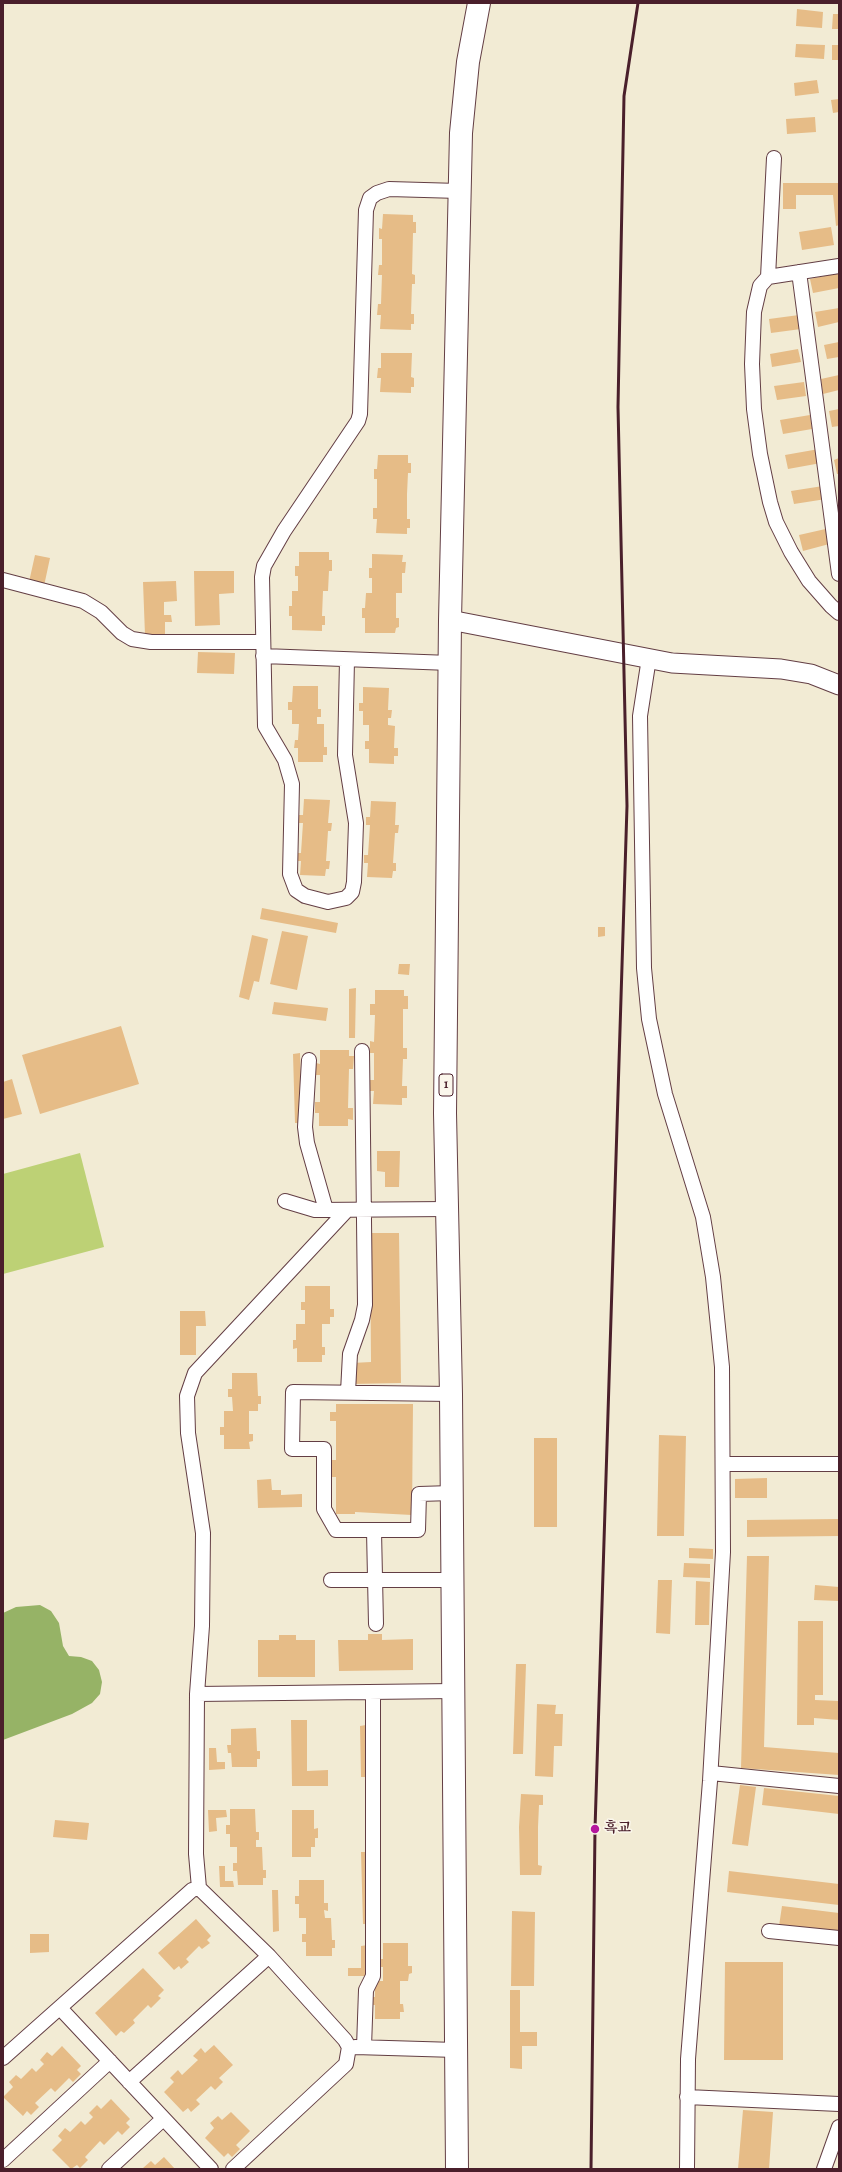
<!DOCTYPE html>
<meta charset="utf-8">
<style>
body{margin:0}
#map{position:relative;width:842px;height:2172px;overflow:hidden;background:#f2ebd4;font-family:Alegreya,serif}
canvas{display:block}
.frame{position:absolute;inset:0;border:4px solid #4a1f2b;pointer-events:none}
</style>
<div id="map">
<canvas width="842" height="2172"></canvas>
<div class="frame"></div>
</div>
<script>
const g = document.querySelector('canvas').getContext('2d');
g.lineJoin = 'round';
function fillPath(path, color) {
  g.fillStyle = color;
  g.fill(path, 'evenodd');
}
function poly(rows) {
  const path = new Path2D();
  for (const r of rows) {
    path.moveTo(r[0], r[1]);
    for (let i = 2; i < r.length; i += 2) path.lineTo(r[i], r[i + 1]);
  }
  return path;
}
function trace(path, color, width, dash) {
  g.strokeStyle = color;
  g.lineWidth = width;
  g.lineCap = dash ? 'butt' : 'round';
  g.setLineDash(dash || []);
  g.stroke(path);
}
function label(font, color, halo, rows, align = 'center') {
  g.font = font + ' Alegreya,"Noto Serif KR",serif';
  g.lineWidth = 3;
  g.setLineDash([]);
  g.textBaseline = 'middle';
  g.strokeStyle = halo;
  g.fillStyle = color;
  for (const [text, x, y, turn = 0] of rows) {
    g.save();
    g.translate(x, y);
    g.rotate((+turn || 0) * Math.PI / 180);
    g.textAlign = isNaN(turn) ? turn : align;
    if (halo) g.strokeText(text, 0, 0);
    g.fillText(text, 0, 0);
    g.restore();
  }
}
const green = poly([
 [80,1153,104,1247,3,1274,3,1174]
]);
const forest = poly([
 [40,1605,51,1611,59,1623,63,1646,69,1656,81,1657,92,1661,99,1670,102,1682,100,1694,92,1703,72,1714,3,1740,3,1613,16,1607]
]);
const building = poly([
 [797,9,823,12,822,28,796,26],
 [833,14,839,14,839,29,832,29],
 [796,44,825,45,824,59,795,57],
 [832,45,839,45,839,60,832,60],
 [817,80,819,93,795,96,794,83],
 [839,99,839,112,833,113,831,100],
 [815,117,816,132,787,134,786,119],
 [783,183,839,183,839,225,836,226,833,195,796,195,796,209,783,209],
 [383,214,413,215,413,222,416,222,416,233,413,233,412,274,415,275,415,284,412,284,411,314,414,314,414,324,411,324,411,330,380,329,381,315,377,315,378,304,381,304,382,275,378,275,379,265,382,265,382,239,379,239,379,228,382,229],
 [831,227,834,245,802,250,799,232],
 [838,273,839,288,813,293,810,279],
 [839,308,839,322,818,327,815,312],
 [799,315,801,329,771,333,769,319],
 [839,342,839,357,827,359,824,345],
 [798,349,801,362,772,367,770,354],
 [381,353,412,353,411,377,414,378,414,387,411,387,411,393,380,392,381,378,377,378,378,368,381,368],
 [839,375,839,390,823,394,821,379],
 [804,382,806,396,777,400,774,386],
 [839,409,839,426,832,427,829,411],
 [810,415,812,429,783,434,780,420],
 [819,449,821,463,788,469,785,455],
 [378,455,408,455,408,463,411,463,411,473,408,473,407,494,407,519,410,519,410,528,407,528,407,534,376,533,377,519,373,519,373,508,377,508,377,479,374,479,374,469,377,469],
 [839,458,839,474,837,474,834,460],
 [823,486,826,499,794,504,791,491],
 [830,528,833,543,803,551,799,535],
 [299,552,329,552,329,560,332,560,332,571,329,571,328,591,323,591,322,616,325,616,325,625,322,625,322,631,292,630,292,616,289,616,289,606,292,606,292,591,298,591,298,576,295,576,295,566,299,566],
 [372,554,403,555,402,562,406,562,405,573,402,573,402,593,396,593,396,618,399,618,399,627,396,628,395,633,365,633,365,618,362,618,362,608,365,608,366,593,372,593,372,578,369,578,369,568,372,568],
 [35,555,50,558,44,586,29,582],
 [194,571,234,571,234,593,219,594,220,625,195,626],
 [176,581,177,601,164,602,164,615,171,615,172,622,165,622,165,634,145,635,143,582],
 [198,652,235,653,234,674,197,673],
 [293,686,318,686,318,709,321,709,321,717,317,717,317,724,324,724,324,747,327,747,327,755,323,755,323,762,298,762,298,748,294,748,295,740,298,740,299,724,292,724,292,710,288,710,288,702,292,702],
 [363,687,389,688,388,710,392,710,391,718,388,718,388,725,395,726,394,748,398,748,398,756,394,756,394,764,369,763,369,749,365,749,365,741,369,741,369,725,363,725,363,711,359,711,359,703,363,703],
 [304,799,330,800,328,823,332,823,331,831,328,831,326,861,330,861,329,869,326,869,325,876,300,875,301,861,297,861,298,853,301,853,303,823,299,823,299,815,303,815],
 [371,801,396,802,395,825,399,825,398,833,395,833,393,863,396,863,396,871,393,871,392,878,367,877,368,863,364,863,364,855,368,855,370,825,366,825,366,817,370,817],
 [262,908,338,923,336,933,260,919],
 [598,927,605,927,605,936,598,937],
 [282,931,308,936,297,990,270,984],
 [252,935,268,939,259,982,254,981,249,1000,239,997],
 [399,964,410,964,409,975,398,974],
 [356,988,355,1038,349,1038,349,989],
 [375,990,404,990,404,996,408,996,408,1009,403,1009,403,1048,407,1048,407,1059,403,1059,402,1086,407,1086,407,1098,402,1098,402,1105,373,1104,374,1091,369,1091,369,1080,374,1080,374,1053,370,1053,370,1041,374,1042,375,1015,370,1015,370,1004,375,1004],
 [274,1002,328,1008,326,1021,272,1014],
 [121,1026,139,1084,40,1114,22,1055],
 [320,1050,349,1050,349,1056,354,1056,353,1069,349,1069,348,1108,353,1108,353,1120,348,1119,348,1126,319,1126,319,1113,315,1113,315,1102,320,1102,320,1075,316,1075,316,1063,320,1064],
 [300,1053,302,1123,295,1123,293,1054],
 [12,1079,22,1114,3,1119,3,1082],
 [377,1151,400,1151,399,1187,385,1187,385,1172,377,1171],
 [370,1233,399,1233,401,1383,352,1384,352,1363,371,1362],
 [305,1286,330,1286,330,1309,334,1309,334,1317,330,1317,330,1324,322,1324,322,1347,325,1347,325,1355,322,1355,322,1362,297,1362,297,1348,293,1349,293,1340,296,1340,296,1324,305,1324,305,1310,301,1310,301,1302,305,1302],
 [180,1311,205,1311,206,1326,196,1326,196,1355,180,1355],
 [232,1373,257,1373,258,1396,261,1396,261,1404,258,1404,258,1411,249,1411,249,1434,253,1434,253,1441,249,1442,250,1449,224,1449,224,1435,220,1435,220,1427,224,1427,224,1411,233,1411,232,1397,228,1397,228,1389,232,1389],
 [336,1404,413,1404,412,1515,355,1512,355,1514,336,1514,336,1477,329,1477,329,1460,336,1460,336,1421,330,1421,330,1412,336,1412],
 [659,1435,686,1436,684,1536,657,1536],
 [534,1438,557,1438,557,1527,534,1527],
 [767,1478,767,1498,735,1498,735,1479],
 [271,1479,272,1490,281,1490,281,1495,302,1494,302,1507,258,1508,257,1480],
 [839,1519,839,1536,747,1537,747,1520],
 [689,1548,713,1549,713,1559,689,1558],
 [747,1556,769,1556,764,1747,839,1753,839,1775,741,1768],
 [684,1563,710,1564,710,1578,683,1577],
 [658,1580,672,1580,670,1634,656,1633],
 [696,1581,710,1582,709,1625,695,1625],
 [815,1585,839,1587,839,1601,814,1600],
 [798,1621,823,1621,823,1695,815,1695,815,1700,839,1701,839,1720,814,1718,814,1725,797,1725],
 [368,1634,382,1634,382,1640,413,1639,413,1670,339,1671,338,1640,368,1640],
 [279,1635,296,1635,296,1640,315,1640,315,1677,258,1677,258,1640,279,1640],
 [516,1664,526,1664,523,1754,513,1754],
 [537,1704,556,1705,555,1714,563,1714,562,1746,554,1746,553,1777,535,1776],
 [291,1720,307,1720,307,1771,328,1770,328,1786,292,1786],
 [366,1725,367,1777,361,1777,360,1726],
 [256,1728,257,1751,260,1751,260,1759,257,1759,257,1767,232,1767,231,1753,228,1753,227,1745,231,1745,231,1729],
 [209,1748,216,1748,217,1762,225,1762,225,1769,209,1770],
 [740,1785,756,1787,748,1846,732,1844],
 [764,1788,839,1796,839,1814,762,1805],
 [521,1794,543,1795,543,1805,539,1805,538,1827,538,1865,542,1866,541,1875,520,1875,519,1827],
 [230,1809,255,1809,256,1832,259,1832,259,1840,256,1840,256,1847,262,1847,263,1870,266,1870,266,1878,263,1878,263,1885,238,1885,237,1871,233,1871,233,1863,237,1863,237,1847,230,1847,230,1834,226,1834,226,1825,230,1825],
 [208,1810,226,1810,227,1817,216,1818,217,1831,209,1832],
 [292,1810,314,1810,314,1829,318,1828,318,1838,315,1838,315,1847,311,1847,311,1857,292,1857],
 [55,1820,89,1823,87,1840,53,1837],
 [361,1852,367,1852,369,1924,363,1924],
 [219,1866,225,1866,225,1881,233,1881,234,1887,220,1887],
 [729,1871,839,1884,839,1905,727,1892],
 [299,1880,324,1880,324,1903,328,1903,328,1911,324,1910,325,1918,331,1918,332,1940,335,1940,335,1948,332,1948,332,1956,306,1956,306,1942,302,1942,302,1934,306,1934,306,1918,299,1918,299,1904,295,1904,295,1896,299,1896],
 [272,1890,278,1890,279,1931,273,1932],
 [782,1906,839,1913,839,1933,779,1926],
 [512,1911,535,1912,534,1986,511,1986],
 [196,1919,211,1936,207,1940,210,1943,202,1949,199,1946,186,1959,189,1962,181,1969,179,1966,174,1970,158,1953],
 [30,1934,49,1934,49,1952,30,1953],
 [383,1943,408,1943,408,1966,412,1966,412,1973,409,1974,408,1981,400,1981,400,2004,403,2004,404,2012,400,2012,400,2019,375,2019,375,2005,371,2005,371,1997,375,1997,375,1981,383,1981,383,1967,379,1967,379,1959,383,1959],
 [368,1945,369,1976,348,1976,348,1968,361,1968,361,1946],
 [725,1962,783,1962,783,2060,724,2060],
 [143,1968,164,1990,158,1996,161,1998,151,2008,148,2005,133,2020,135,2023,124,2033,121,2031,116,2036,95,2013],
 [510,1990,520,1990,520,2032,537,2032,537,2046,522,2046,522,2069,510,2068],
 [214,2045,233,2065,219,2078,223,2082,215,2090,211,2086,196,2100,200,2104,191,2112,188,2108,183,2112,164,2092,174,2082,170,2078,178,2070,182,2075,198,2060,193,2056,201,2048,205,2053],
 [62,2046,81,2066,77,2070,81,2074,73,2082,69,2078,55,2092,51,2088,35,2103,39,2107,31,2115,27,2111,23,2116,3,2097,13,2087,9,2082,16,2075,21,2079,32,2068,36,2072,44,2064,40,2060,47,2052,52,2056],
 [111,2099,130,2119,126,2123,130,2127,122,2135,118,2131,104,2145,100,2141,85,2157,88,2160,80,2168,77,2165,71,2169,52,2150,62,2140,58,2136,65,2128,70,2132,81,2121,85,2125,93,2117,89,2113,97,2105,101,2109],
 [743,2110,773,2112,769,2169,738,2169],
 [231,2112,250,2131,236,2145,240,2149,232,2157,228,2153,224,2157,205,2138,214,2128,210,2123,218,2116,222,2120],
 [164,2157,175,2169,143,2168,151,2161,155,2165]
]);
const street = poly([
 [774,158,768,277,760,286,754,312,752,364,754,409,760,454,770,502,776,522,791,552,809,581,831,606,839,613],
 [799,272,839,574],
 [768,277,839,266],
 [3,580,83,601,101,612,122,633,132,639,151,642,263,642],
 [263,656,450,663],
 [649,658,640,716,644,968,649,1019,665,1094,703,1217,713,1277,722,1367,723,1552,710,1781,688,2059,687,2169],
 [347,660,345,755,356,823,354,882,352,892,346,898,328,902,305,896,296,890,290,874,292,784,285,760,265,726,262,577,264,566,284,531,358,421,360,414,366,210,370,198,377,193,389,189,459,191],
 [309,1060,305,1127,307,1143,326,1210],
 [285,1201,315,1210,448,1209],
 [348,1392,350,1354,362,1320,365,1305,362,1051],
 [451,1394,293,1392,292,1449,324,1449,324,1509,336,1530,418,1530,419,1494,452,1493],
 [723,1464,839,1464],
 [374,1531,376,1624],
 [331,1580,453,1580],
 [197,1694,454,1691],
 [711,1773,839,1786],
 [199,1888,196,1854,197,1694,202,1626,203,1533,188,1433,187,1396,195,1373,347,1210],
 [769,1931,839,1938],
 [60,2008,211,2169],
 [355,2047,456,2050],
 [364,2047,366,1990,373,1976,373,1692],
 [3,2058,192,1890,199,1888,269,1956,345,2040,349,2047,346,2064,233,2169],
 [129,2082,269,1956],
 [687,2097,839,2104],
 [3,2160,110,2061],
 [109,2169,163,2119],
 [824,2169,839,2127]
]);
const secondary = poly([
 [450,620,672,663,781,669,811,674,839,685]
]);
const primary = poly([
 [457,2169,451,1394,445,1113,450,620,461,133,468,62,479,3]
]);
const rail = poly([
 [591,2169,595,1829,627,806,618,407,624,96,638,3]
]);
const markers = [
 [595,1829,5,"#b5179e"]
];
const shields = [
 [446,1085,14]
];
const shieldNames = [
 ["1",446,1085]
];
const poiNames = [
 ["흑교",604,1829]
];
fillPath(green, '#bdd175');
fillPath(forest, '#96b366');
fillPath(building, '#e6bc87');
trace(street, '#633e44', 16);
trace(secondary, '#633e44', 21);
trace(primary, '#633e44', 24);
trace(street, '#fff', 14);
trace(secondary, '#fff', 19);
trace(primary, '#fff', 22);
trace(rail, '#4a1f2b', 3);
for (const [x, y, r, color] of markers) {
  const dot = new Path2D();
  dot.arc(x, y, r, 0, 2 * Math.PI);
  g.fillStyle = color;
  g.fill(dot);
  trace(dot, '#fbf7ec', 1.5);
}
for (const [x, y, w] of shields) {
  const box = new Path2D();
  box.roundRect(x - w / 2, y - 11, w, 22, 3);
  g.fillStyle = '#fbf7ec';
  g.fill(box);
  trace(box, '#4a1f2b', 1);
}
label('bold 13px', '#4a1f2b', null, shieldNames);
label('bold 14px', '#4a1f2b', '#fbf7ec', poiNames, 'left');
</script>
